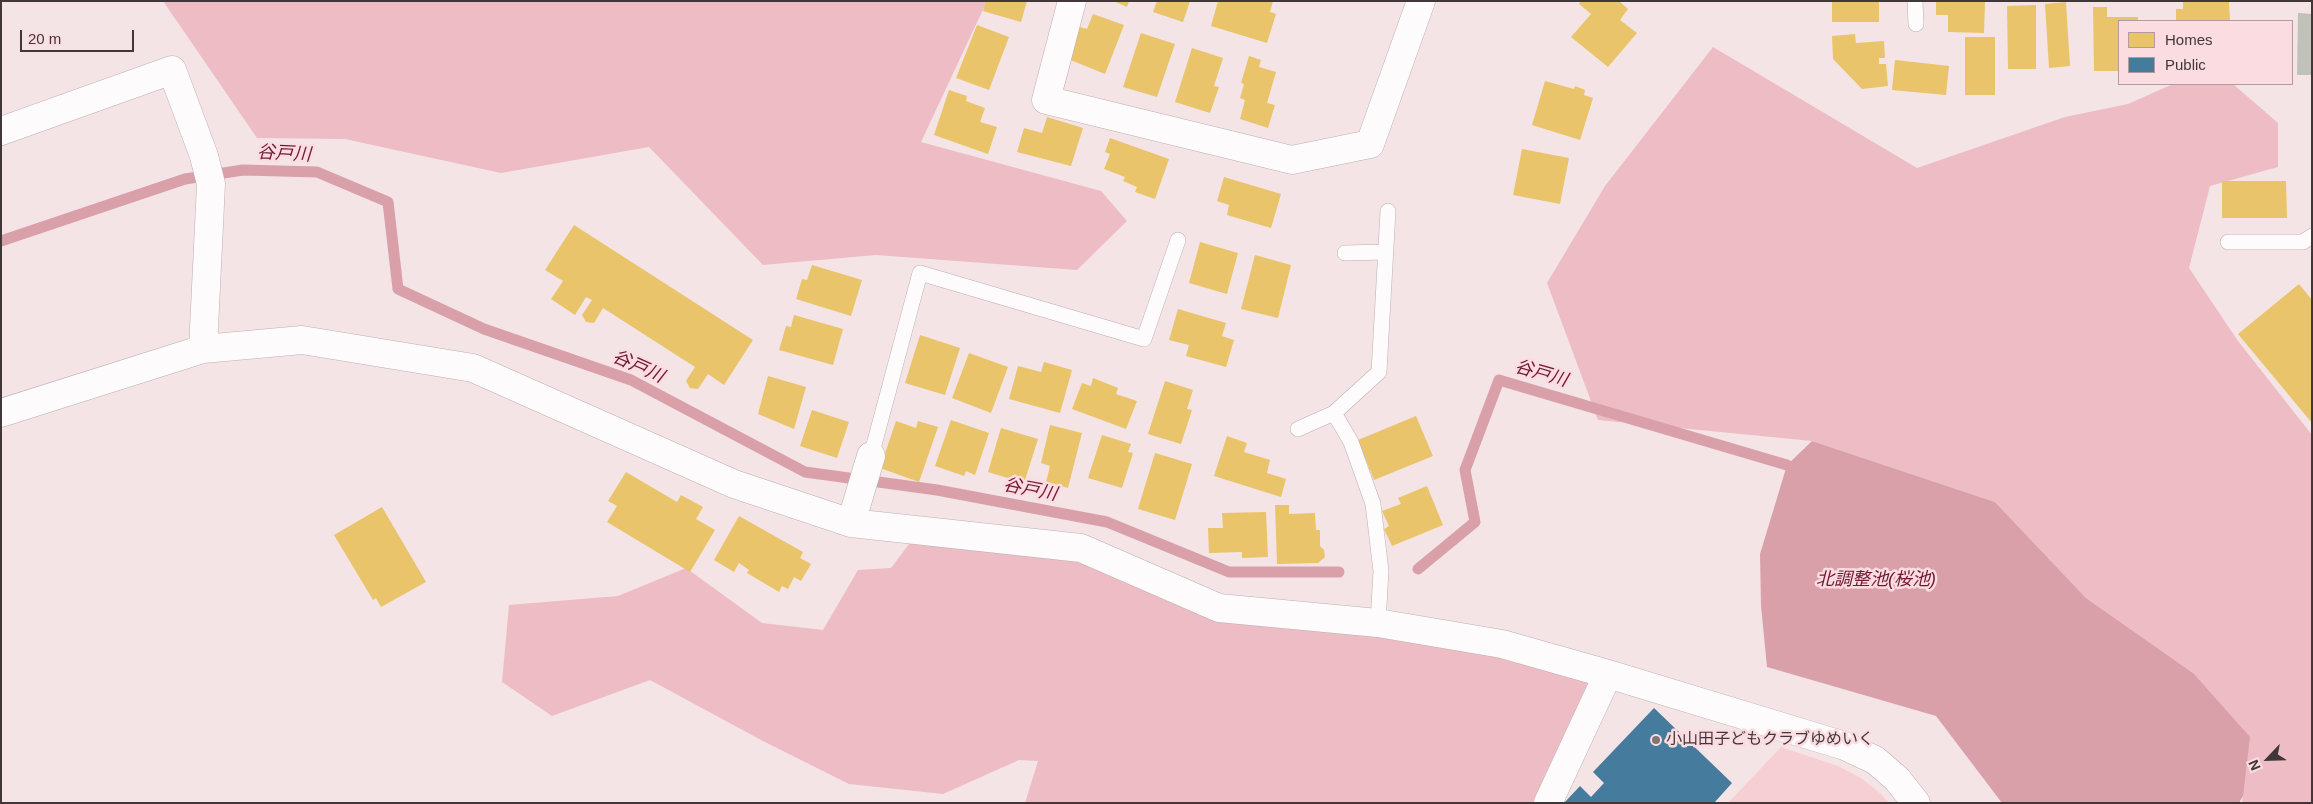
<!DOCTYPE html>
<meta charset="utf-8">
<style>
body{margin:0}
#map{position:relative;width:2313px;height:804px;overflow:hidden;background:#f4e4e6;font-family:Helvetica,sans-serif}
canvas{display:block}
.frame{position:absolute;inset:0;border:2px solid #423738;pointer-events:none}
.legend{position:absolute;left:2118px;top:20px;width:175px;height:65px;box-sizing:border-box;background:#fbdde1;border:1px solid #b19b9d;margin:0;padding:6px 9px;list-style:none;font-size:15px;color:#423738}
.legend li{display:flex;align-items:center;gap:10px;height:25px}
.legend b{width:25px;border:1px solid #b19b9d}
.north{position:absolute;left:2243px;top:734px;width:50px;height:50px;-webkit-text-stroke:4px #fbdde1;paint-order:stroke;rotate:246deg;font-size:14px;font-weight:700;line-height:20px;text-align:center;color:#423738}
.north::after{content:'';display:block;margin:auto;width:18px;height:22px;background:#423738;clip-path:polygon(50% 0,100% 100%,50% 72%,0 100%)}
.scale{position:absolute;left:20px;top:30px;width:114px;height:22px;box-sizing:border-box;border:2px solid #423738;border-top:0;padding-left:6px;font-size:15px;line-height:18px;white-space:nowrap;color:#423738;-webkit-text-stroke:4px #fbdde1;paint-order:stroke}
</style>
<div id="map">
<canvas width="2313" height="804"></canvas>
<div class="frame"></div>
<ul class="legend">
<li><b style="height:14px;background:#e9c46a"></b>Homes</li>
<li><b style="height:14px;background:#457b9d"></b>Public</li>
</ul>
<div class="north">N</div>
<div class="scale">20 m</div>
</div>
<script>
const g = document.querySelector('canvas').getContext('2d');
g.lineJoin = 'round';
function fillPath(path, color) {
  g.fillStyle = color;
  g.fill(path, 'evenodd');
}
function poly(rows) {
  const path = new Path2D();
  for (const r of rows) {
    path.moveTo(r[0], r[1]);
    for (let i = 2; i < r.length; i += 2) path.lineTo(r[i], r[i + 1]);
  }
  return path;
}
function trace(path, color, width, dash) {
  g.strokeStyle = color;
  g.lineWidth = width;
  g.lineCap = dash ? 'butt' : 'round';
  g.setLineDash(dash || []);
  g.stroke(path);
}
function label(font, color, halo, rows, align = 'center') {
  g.font = font + ' Helvetica,"Noto Sans JP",sans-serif';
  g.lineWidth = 5;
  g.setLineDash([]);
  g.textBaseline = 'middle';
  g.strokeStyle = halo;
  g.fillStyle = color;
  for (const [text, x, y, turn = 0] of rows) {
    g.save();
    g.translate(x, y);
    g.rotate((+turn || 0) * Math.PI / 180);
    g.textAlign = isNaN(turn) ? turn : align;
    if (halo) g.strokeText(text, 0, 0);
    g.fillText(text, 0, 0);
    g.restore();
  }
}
const green = poly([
 [1781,747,1838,766,1861,778,1881,794,1889,803,1728,803]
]);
const forest = poly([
 [163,1,987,1,921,142,1101,191,1127,221,1077,270,876,255,763,265,649,147,501,173,345,139,257,138],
 [1713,47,1917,168,2065,117,2128,104,2173,84,2233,84,2278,123,2278,167,2210,186,2189,268,2238,341,2312,435,2312,803,2242,803,2243,796,2193,673,2086,598,1995,502,1812,441,1598,420,1547,283,1605,186],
 [919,531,1081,548,1219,608,1608,674,1548,803,1025,803,1038,761,1019,760,943,794,849,784,761,740,650,680,552,716,502,682,509,605,618,596,686,568,762,623,823,630,858,570,891,568]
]);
const water = poly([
 [1812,441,1995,502,2086,598,2193,673,2250,737,2243,796,2239,803,2002,803,1936,716,1767,667,1761,606,1760,554,1787,465]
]);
const homes = poly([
 [986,1,1027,1,1021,22,983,11],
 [1113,1,1129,1,1127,7],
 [1157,1,1190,1,1183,22,1153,12],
 [1218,1,1273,1,1270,12,1276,14,1267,43,1211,26],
 [1581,1,1619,1,1628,9,1620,20,1637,33,1608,67,1571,37,1591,14,1579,4],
 [1832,1,1879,1,1879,22,1832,22],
 [1936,1,1985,1,1984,33,1948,32,1948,15,1936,15],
 [2183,1,2229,1,2230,21,2176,21,2176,9,2183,9],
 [2066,2,2070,66,2049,68,2045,4],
 [2036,5,2036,69,2008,69,2007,6],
 [2093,7,2107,7,2107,17,2138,17,2138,21,2119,21,2119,71,2094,71],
 [1093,14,1124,25,1105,74,1068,59,1080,27,1087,29],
 [977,25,1009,37,989,90,956,78],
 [1141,33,1175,44,1157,97,1123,87],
 [1855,34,1856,43,1884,41,1885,58,1879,58,1879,64,1886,64,1888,86,1862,89,1833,59,1832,36],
 [1965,37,1995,37,1995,95,1965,95],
 [1192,48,1223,58,1214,86,1219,87,1210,113,1175,102],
 [1249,56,1261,60,1259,67,1276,72,1267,103,1275,105,1268,128,1240,119,1245,100,1240,98,1244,84,1241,83],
 [1895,60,1949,66,1946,95,1892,90],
 [1545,81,1574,89,1575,86,1585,90,1584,95,1593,98,1580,140,1532,125],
 [949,90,967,96,966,101,985,108,980,122,997,127,988,154,934,135],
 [1047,117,1083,128,1071,166,1017,152,1024,128,1042,133],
 [1110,138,1169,159,1155,199,1135,192,1137,187,1123,181,1125,177,1104,169,1110,154,1105,152],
 [1522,149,1569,158,1560,204,1513,195],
 [1224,177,1281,194,1271,228,1227,215,1229,205,1217,201],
 [2222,181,2286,181,2287,218,2222,218],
 [574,225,753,340,724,385,708,374,698,389,690,388,686,381,695,367,603,308,594,323,586,322,582,315,592,300,586,297,575,315,551,299,563,281,545,270],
 [1200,242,1238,253,1227,294,1189,283],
 [1255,255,1291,265,1278,318,1241,309],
 [812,265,862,280,851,316,796,299,802,279,807,280],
 [2299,284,2312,300,2312,423,2238,334],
 [1178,309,1226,323,1222,336,1234,340,1226,367,1186,356,1189,345,1169,340],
 [794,315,843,329,833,365,779,350,786,326,791,327],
 [920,335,960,348,945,395,905,383],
 [969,353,1008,367,991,413,952,398],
 [1044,362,1072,370,1060,413,1009,399,1018,366,1041,372],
 [768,376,806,387,794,429,758,414],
 [1093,378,1118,388,1116,394,1137,401,1126,429,1072,409,1082,383,1091,386],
 [1165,381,1193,390,1187,409,1192,410,1181,444,1148,434],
 [812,410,849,422,837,458,800,446],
 [1416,416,1433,456,1374,480,1358,440],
 [951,420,989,433,975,475,966,471,964,476,935,466],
 [896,421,916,428,918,421,938,427,919,482,880,468],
 [1050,425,1082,433,1068,488,1046,482,1050,466,1041,463],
 [1001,428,1038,439,1024,483,988,472],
 [1102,435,1131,444,1128,452,1133,453,1122,488,1088,478],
 [1227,436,1247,443,1244,452,1270,460,1267,473,1286,479,1281,497,1214,476],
 [1155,453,1192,464,1175,520,1138,509],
 [626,472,677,502,681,495,703,507,696,519,715,530,690,572,607,522,617,506,608,501],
 [1427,486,1443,525,1392,546,1384,529,1389,526,1382,511,1401,504,1398,498],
 [1275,505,1289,505,1289,514,1315,513,1316,530,1320,530,1320,546,1324,550,1325,557,1318,563,1277,564],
 [382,507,426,582,381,607,376,598,373,600,334,535],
 [1266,512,1268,557,1242,558,1242,552,1209,553,1208,528,1223,528,1222,513],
 [739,516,803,552,800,558,811,564,801,581,794,577,788,589,782,586,779,592,747,573,749,570,739,563,734,572,714,560]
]);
const public = poly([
 [1654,708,1732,783,1714,803,1564,803,1580,786,1591,797,1604,783,1593,772]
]);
const stream = poly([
 [1,241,185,179,243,170,317,172,388,202,398,289,484,329,631,380,805,472,937,490,1107,522,1229,572,1339,572],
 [1418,569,1475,522,1465,470,1499,380,1787,465]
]);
const building = poly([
 [2298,13,2312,14,2312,75,2297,75]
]);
const lane = poly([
 [1915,1,1916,24],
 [2228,242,2303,242,2312,236],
 [1345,253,1385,252],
 [1334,413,1351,442,1373,504,1381,571,1378,623],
 [1298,429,1334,413,1379,372,1388,211],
 [871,456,920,273,1144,339,1178,240]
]);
const street = poly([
 [1072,1,1046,100,1292,160,1370,144,1421,1],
 [1,131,172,70,204,156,211,184,203,349],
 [1,413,203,349,302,340,473,368,734,484,851,523,1081,548,1219,608,1378,623,1502,644,1608,674,1845,746,1875,760,1897,779,1916,803],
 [851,523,871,456],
 [1548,803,1608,674]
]);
const markers = [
 [1656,740,5,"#807475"]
];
const poiNames = [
 ["小山田子どもクラブゆめいく",1666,740]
];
const waterNames = [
 ["谷戸川",284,154,3],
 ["谷戸川",638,367,24],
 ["谷戸川",1541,374,16],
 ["谷戸川",1030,490,11],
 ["北調整池(桜池)",1876,580]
];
fillPath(green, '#f6cfd4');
fillPath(forest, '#eebcc4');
fillPath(water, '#daa0aa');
fillPath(homes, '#e9c46a');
fillPath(public, '#457b9d');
trace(stream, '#daa0aa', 11);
fillPath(building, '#c0c2b9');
trace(lane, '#bcafb1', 16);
trace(street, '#bcafb1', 29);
trace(lane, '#fdfbfb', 15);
trace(street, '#fdfbfb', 28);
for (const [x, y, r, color] of markers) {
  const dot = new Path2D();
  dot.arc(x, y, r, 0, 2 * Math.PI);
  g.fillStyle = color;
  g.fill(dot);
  trace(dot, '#fbdde1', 2);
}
label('16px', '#423738', '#fbdde1', poiNames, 'left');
label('italic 18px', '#711731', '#fbdde1', waterNames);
</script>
